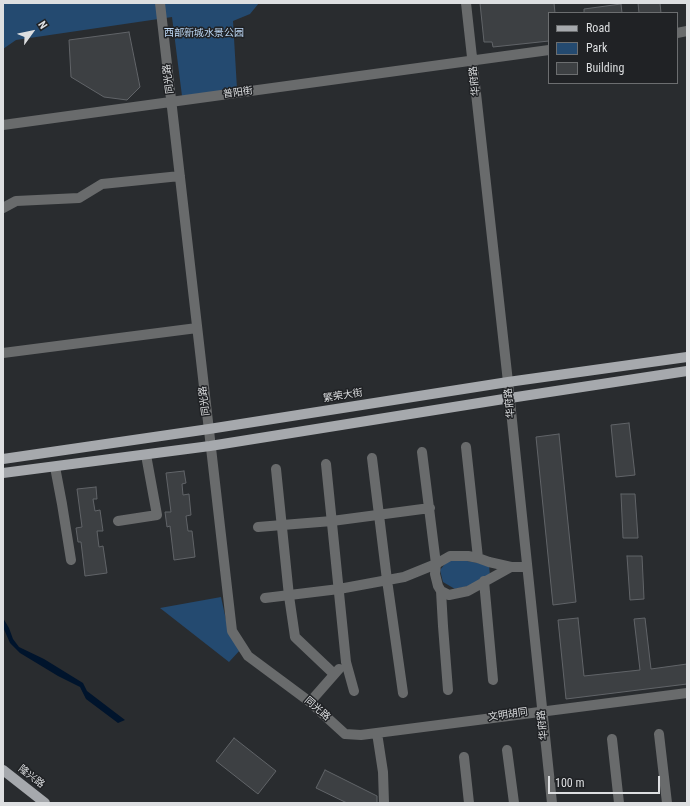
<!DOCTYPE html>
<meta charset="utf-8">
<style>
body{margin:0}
#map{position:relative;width:690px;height:806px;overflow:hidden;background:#292c2f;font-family:"Roboto Condensed",sans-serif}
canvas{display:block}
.frame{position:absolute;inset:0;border:4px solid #dddfe1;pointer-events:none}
.legend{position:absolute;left:548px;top:12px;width:130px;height:72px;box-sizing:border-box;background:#202225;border:1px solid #6c6e70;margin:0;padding:5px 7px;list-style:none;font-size:12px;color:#dddfe1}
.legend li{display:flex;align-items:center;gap:8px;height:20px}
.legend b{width:20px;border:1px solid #6c6e70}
.north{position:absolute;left:12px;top:12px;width:40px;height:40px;-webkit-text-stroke:3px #202225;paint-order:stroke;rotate:57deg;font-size:11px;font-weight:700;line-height:16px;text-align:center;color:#dddfe1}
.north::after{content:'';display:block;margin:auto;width:14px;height:18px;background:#dddfe1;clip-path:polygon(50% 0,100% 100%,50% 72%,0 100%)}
.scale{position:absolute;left:548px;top:776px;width:112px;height:18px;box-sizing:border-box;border:2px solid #dddfe1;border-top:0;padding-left:5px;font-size:12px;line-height:14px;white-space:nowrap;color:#dddfe1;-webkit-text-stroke:3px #202225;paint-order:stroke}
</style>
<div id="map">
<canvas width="690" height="806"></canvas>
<div class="frame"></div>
<ul class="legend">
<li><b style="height:5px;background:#a6a9ad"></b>Road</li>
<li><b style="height:11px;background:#244a70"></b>Park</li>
<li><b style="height:11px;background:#3d4043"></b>Building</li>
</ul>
<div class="north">N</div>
<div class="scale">100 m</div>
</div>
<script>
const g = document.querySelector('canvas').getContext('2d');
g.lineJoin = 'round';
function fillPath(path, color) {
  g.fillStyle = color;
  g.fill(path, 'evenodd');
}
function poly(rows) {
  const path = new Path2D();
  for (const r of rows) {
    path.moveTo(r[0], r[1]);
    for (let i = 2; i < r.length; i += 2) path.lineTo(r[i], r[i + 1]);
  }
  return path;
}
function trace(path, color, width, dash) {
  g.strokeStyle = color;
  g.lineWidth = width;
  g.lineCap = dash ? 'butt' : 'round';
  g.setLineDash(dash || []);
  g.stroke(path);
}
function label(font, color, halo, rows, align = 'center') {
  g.font = font + ' "Roboto Condensed","Noto Sans SC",sans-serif';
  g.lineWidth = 3;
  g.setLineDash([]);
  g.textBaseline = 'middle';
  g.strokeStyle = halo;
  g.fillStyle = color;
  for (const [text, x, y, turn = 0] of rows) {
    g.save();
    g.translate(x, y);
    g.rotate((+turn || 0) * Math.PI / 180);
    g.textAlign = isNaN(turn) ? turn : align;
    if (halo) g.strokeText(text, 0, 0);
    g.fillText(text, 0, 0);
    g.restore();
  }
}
const green = poly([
 [3,3,259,3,250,14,233,21,237,89,182,96,172,17,16,40,3,49],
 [448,560,467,561,489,565,490,576,468,586,455,589,443,582,440,570],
 [221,597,228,629,241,649,229,662,160,608]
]);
const water = poly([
 [3,618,9,628,13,639,19,647,44,659,83,683,87,691,125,720,118,723,86,699,80,687,58,676,20,653,10,643,3,627]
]);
const building = poly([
 [480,3,554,3,555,13,549,13,549,41,493,47,492,42,484,42,480,3],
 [638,3,660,3,661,13,639,13,638,3],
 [621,4,622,13,584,13,584,9,621,4],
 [129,32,140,87,127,100,104,97,71,77,69,40,129,32],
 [629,423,635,475,616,477,611,425,629,423],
 [559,434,576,602,553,605,536,437,559,434],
 [184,471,186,483,182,484,183,495,189,494,191,515,186,516,188,531,192,531,195,557,174,560,170,526,167,527,165,512,171,512,166,473,184,471],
 [96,487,97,499,93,499,95,511,100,510,103,531,97,531,99,547,103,546,107,573,85,576,81,542,78,542,76,528,82,527,77,489,96,487],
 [621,494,635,494,638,538,623,538,621,494],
 [627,556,642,556,644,599,630,600,627,556],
 [578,618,584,676,640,670,634,619,645,618,651,669,687,664,687,684,566,699,558,620,578,618],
 [234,738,276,771,258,794,216,761,234,738],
 [325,770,377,796,377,803,347,803,316,788,325,770]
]);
const minor = poly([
 [160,3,232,631,248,656,310,702,345,734,361,735,687,693],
 [466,3,508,382,552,803],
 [677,33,687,31],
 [3,125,549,50],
 [3,208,16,201,79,198,102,184,180,176],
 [3,353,197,328],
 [466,447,478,558],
 [372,458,387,580,403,693],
 [326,464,346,662,354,691],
 [55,467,62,504,71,560],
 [276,469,289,596,295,637,334,674],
 [118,521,157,515,146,455],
 [258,527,332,521,430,508],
 [511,567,468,591,449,595,441,591,438,586,435,574,436,564,450,556,468,556,478,558,489,562,511,567,527,567],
 [484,581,493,680],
 [441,591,443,626,448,690],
 [265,598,339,589,404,577,436,564,422,452],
 [310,702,339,669],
 [377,733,383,772,384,803],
 [659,734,667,803],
 [612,739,619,803],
 [507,750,514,803],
 [464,757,469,803]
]);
const major = poly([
 [3,459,209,429,508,382,687,357],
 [3,473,210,446,510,398,687,371],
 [3,770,45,803]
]);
const parkNames = [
 ["西部新城水景公园",204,33]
];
const streetNames = [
 ["同光路",169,79,-97],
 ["华府路",475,81,-96],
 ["普阳街",238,93,-8],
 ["繁荣大街",343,396,-9],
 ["同光路",205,401,-97],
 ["华府路",510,403,-96],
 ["同光路",317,709,41],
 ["文明胡同",508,715,-8],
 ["华府路",543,725,-96],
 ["隆兴路",31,777,38]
];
fillPath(green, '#244a70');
fillPath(water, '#00142c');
fillPath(building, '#3d4043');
trace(building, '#616468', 1);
trace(minor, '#696b6c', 10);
trace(major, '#a6a9ad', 10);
label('10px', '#bdd8f5', '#202225', parkNames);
label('10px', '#dddfe1', '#202225', streetNames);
</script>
